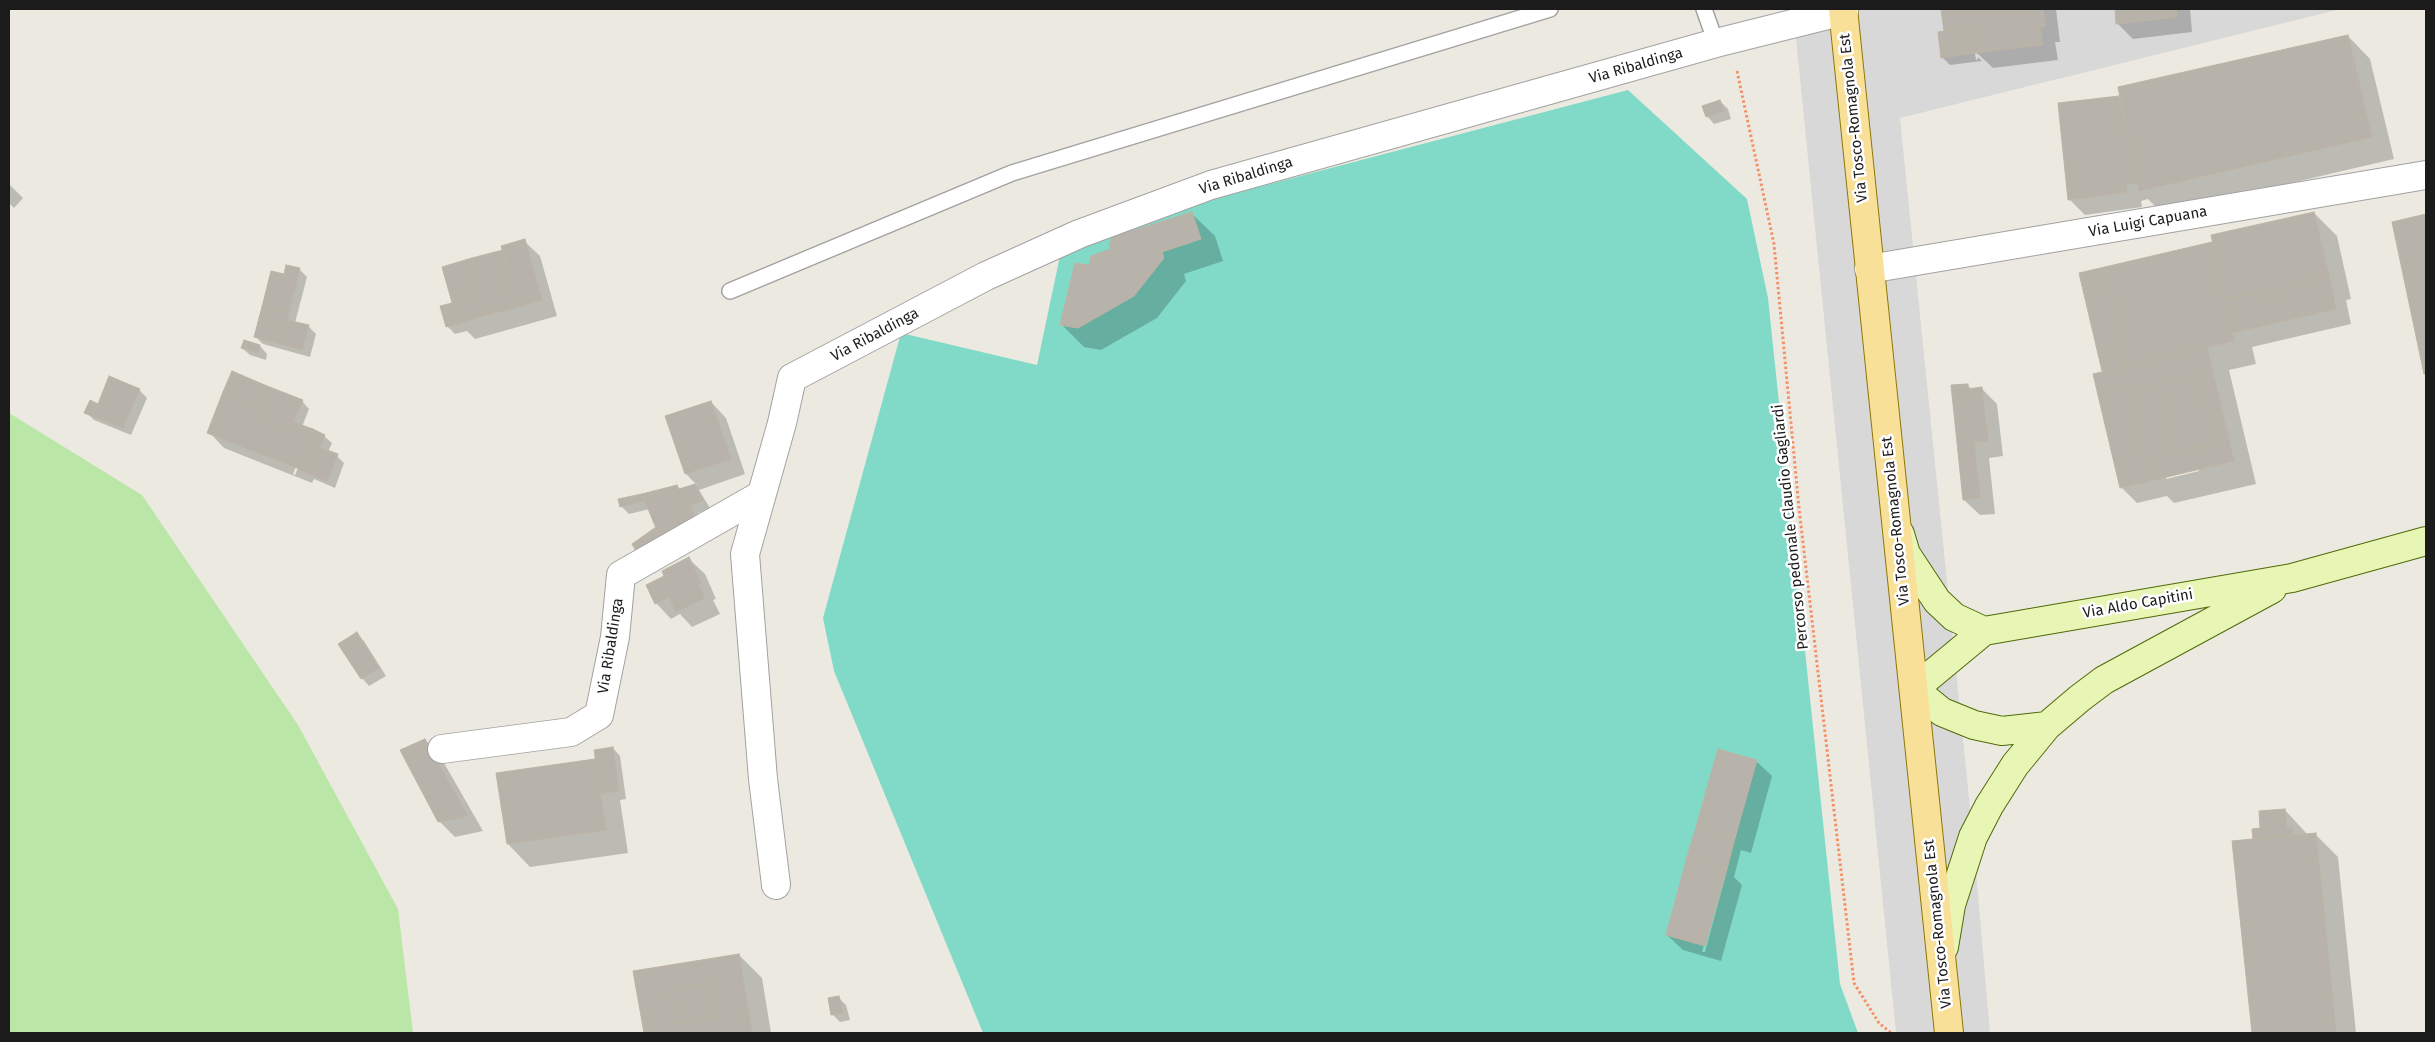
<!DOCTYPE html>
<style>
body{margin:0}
#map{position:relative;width:2435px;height:1042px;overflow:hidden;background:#eceae0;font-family:"Fira Sans",sans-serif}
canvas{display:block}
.frame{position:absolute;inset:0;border:10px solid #1b1b1b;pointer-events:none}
</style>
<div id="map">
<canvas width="2435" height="1042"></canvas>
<div class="frame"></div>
</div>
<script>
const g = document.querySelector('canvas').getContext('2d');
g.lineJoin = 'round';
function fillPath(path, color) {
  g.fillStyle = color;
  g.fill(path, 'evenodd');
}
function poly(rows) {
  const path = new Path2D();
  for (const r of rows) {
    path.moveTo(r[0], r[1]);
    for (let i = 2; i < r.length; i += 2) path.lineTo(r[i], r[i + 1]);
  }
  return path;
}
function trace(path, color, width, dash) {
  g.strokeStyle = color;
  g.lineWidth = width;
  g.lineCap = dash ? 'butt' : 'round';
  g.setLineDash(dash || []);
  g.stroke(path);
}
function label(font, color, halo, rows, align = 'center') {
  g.font = font + ' "Fira Sans",sans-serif';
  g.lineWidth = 5;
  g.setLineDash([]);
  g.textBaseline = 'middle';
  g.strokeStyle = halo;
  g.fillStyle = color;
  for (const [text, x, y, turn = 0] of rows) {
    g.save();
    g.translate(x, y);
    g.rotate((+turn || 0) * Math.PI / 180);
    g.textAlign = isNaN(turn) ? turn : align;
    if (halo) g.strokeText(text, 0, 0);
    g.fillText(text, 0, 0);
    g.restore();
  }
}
const residential = poly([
 [1793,9,2341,9,1900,118,1973,837,1990,1033,1896,1033]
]);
const grass = poly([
 [9,413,142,495,298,725,398,909,413,1033,9,1033]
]);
const pitch = poly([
 [1628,90,1747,199,1768,298,1840,984,1858,1033,983,1033,834,671,823,618,901,333,1037,365,1060,256,1171,210]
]);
const shadow = poly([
 [1942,9,2056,9,2060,42,2055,42,2058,60,1993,68,1977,53,1971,50,1975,54,1976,60,1978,59,1978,57,1982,61,1950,65,1942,57,1945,32],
 [2116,9,2190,9,2192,32,2133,39,2118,24],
 [2348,36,2370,59,2394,159,2162,213,2148,199,2141,201,2142,207,2085,215,2070,200,2119,97,2122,100],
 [1720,101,1728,109,1731,119,1714,124,1707,116],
 [9,184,23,198,14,208,9,203],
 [2314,213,2337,236,2351,299,2346,300,2351,324,2252,347,2256,364,2229,370,2256,484,2174,503,2167,496,2137,503,2121,487,2104,372,2081,274,2214,243],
 [2198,468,2199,471,2166,479,2166,476],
 [1192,214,1215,236,1223,261,1184,274,1186,281,1157,318,1101,350,1084,347,1062,325,1090,266,1112,250],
 [2426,216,2426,375,2393,223],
 [524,241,540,256,557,316,475,339,467,331,455,334,447,326,452,304,455,307,505,251],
 [299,269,307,277,295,323,308,326,316,334,310,357,263,344,256,337,285,276],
 [260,346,267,354,266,360,250,355,242,348],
 [233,373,302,401,309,409,302,427,324,436,332,443,328,452,337,456,344,463,335,488,314,479,312,483,224,448,209,432],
 [305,444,308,444,295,475,293,474],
 [1967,385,1972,389,1981,388,1997,404,2003,456,1989,458,1995,514,1980,515,1964,500],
 [139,390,147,398,131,435,94,420,86,412],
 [711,402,726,418,745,474,699,490,710,508,698,513,701,525,657,527,650,509,629,514,621,506,677,486,680,490,697,485,686,474],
 [689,559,705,574,716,599,713,600,720,614,692,627,680,614,671,619,656,603,666,577],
 [356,634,364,641,386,676,369,686,362,678],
 [425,740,440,756,483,831,455,837,439,821],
 [613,748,620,756,626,799,620,800,628,853,530,867,508,844,595,760,598,763],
 [1756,761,1772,776,1751,853,1741,850,1734,877,1742,885,1721,961,1683,950,1667,935],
 [1723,878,1725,878,1705,952,1702,952],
 [2285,810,2308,835,2316,835,2338,857,2356,1033,2253,1033,2234,842,2254,840,2262,829],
 [739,955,762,978,771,1033,645,1033,635,972],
 [839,998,846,1005,850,1020,840,1022,832,1014]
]);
const building = poly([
 [1941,9,2043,9,2045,26,2040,27,2043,45,1976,53,1973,27,1944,31,1941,9],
 [2115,9,2176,9,2177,17,2116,24,2115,9],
 [1973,27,1976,53,1963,55,1960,29,1973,27],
 [1960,29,1963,55,1941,58,1938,32,1960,29],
 [2348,35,2372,137,2139,191,2118,87,2348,35],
 [2119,96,2137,183,2126,185,2127,192,2068,200,2058,103,2119,96],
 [1720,100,1724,111,1706,117,1702,106,1720,100],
 [1192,212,1201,239,1162,252,1164,258,1134,296,1078,328,1060,325,1075,263,1089,265,1091,256,1111,249,1109,244,1113,237,1192,212],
 [2314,212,2329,276,2285,286,2288,297,2271,301,2268,290,2225,300,2211,235,2314,212],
 [2426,214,2426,374,2424,374,2392,222,2426,214],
 [525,239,542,300,514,308,506,277,510,277,501,246,525,239],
 [2212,242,2234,341,2127,366,2105,267,2212,242],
 [503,250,510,277,506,277,514,308,483,316,474,282,479,281,472,258,503,250],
 [472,258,479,281,474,282,483,316,458,324,442,267,472,258],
 [286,265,300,268,289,313,262,307,271,271,284,274,286,265],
 [2105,267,2127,366,2102,371,2079,273,2105,267],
 [2329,276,2336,309,2232,333,2225,300,2268,290,2271,301,2288,297,2285,286,2329,276],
 [452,303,458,324,446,327,440,306,452,303],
 [262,307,289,313,281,344,254,337,262,307],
 [287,320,309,325,302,350,281,344,287,320],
 [244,340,260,345,258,353,241,348,244,340],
 [2207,347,2234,461,2150,481,2128,385,2097,391,2093,374,2207,347],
 [2200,373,2216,443,2175,453,2157,384,2200,373],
 [232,371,267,386,258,406,223,392,232,371],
 [2200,373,2216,443,2175,453,2157,384,2200,373],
 [109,376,140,389,123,428,84,413,90,400,98,404,109,376],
 [1968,384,1968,389,1982,387,1988,441,1974,442,1980,498,1963,500,1951,385,1968,384],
 [2128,385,2150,481,2120,488,2097,391,2128,385],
 [267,386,303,400,290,430,255,415,267,386],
 [223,392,258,406,255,415,290,430,293,422,313,429,297,468,207,433,223,392],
 [711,401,731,459,685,474,665,416,711,401],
 [313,429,325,435,309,474,297,468,313,429],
 [319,447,338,454,327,481,309,474,319,447],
 [695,484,703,501,678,509,673,491,695,484],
 [677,485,679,489,673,491,683,526,660,538,642,494,677,485],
 [642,494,645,501,620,507,618,499,642,494],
 [691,505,694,517,682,522,678,509,691,505],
 [656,527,660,538,636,551,632,544,656,527],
 [689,557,701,583,698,584,705,598,676,612,669,597,655,604,646,585,664,576,662,571,689,557],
 [357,632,379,668,361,679,338,644,357,632],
 [425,739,468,816,438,822,400,750,425,739],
 [613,747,619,791,601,794,594,750,613,747],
 [1718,749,1757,760,1735,838,1696,827,1718,749],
 [595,759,606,830,507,844,496,773,595,759],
 [2285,809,2287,828,2292,827,2293,836,2253,839,2252,829,2260,828,2259,811,2285,809],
 [1696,827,1735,838,1727,869,1687,857,1696,827],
 [2316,833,2336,1033,2252,1033,2232,841,2316,833],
 [1687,857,1727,869,1705,946,1666,935,1687,857],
 [739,954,752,1033,644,1033,633,971,739,954],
 [713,983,719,1017,675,1024,670,990,713,983],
 [713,983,719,1017,675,1024,670,990,713,983],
 [839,996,843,1013,831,1015,828,998,839,996]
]);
const path = poly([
 [1737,71,1774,244,1799,508,1854,983,1879,1023,1891,1033]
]);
const lane = poly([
 [1704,9,1716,43],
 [730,291,1012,173,1550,9]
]);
const street = poly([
 [1869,269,2426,175],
 [442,749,571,732,599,715,615,637,621,575,761,495],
 [776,885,763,779,745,554,782,423,792,378,986,276,1079,234,1211,185,1716,43,1844,11]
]);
const secondary = poly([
 [1900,534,1906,554,1937,601,1954,617,1984,631],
 [2047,726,2002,731,1974,725,1942,712,1914,689,1984,631,2292,578,2426,541],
 [1944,947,1951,905,1973,837,1989,806,2015,765,2047,726,2080,698,2104,680,2272,589]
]);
const primary = poly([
 [1843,9,1949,1033]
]);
const streetNames = [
 ["Via Ribaldinga",1636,66,-16],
 ["Via Tosco-Romagnola Est",1854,118,-96],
 ["Via Ribaldinga",1246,176,-17],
 ["Via Luigi Capuana",2148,222,-10],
 ["Via Ribaldinga",875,335,-28],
 ["Via Tosco-Romagnola Est",1896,521,-96],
 ["Percorso pedonale Claudio Gagliardi",1791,527,-96],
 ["Via Aldo Capitini",2138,604,-10],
 ["Via Ribaldinga",611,646,-81],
 ["Via Tosco-Romagnola Est",1938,924,-96]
];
fillPath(residential, '#d9d8d8');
fillPath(grass, '#bae6a7');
fillPath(pitch, '#80dac7');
fillPath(shadow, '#0003');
fillPath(building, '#b8b3aa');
trace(building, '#bdb3a3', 1);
trace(lane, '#a2a2a2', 18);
trace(street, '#a2a2a2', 30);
trace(secondary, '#4f6b08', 30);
trace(primary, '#8c7705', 30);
trace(path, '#f49069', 3, [2.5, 2.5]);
trace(lane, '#fff', 15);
trace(street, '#fff', 28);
trace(secondary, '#e7f6b4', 28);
trace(primary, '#f8e099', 28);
label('15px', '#1b1b1b', '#fff', streetNames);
</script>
